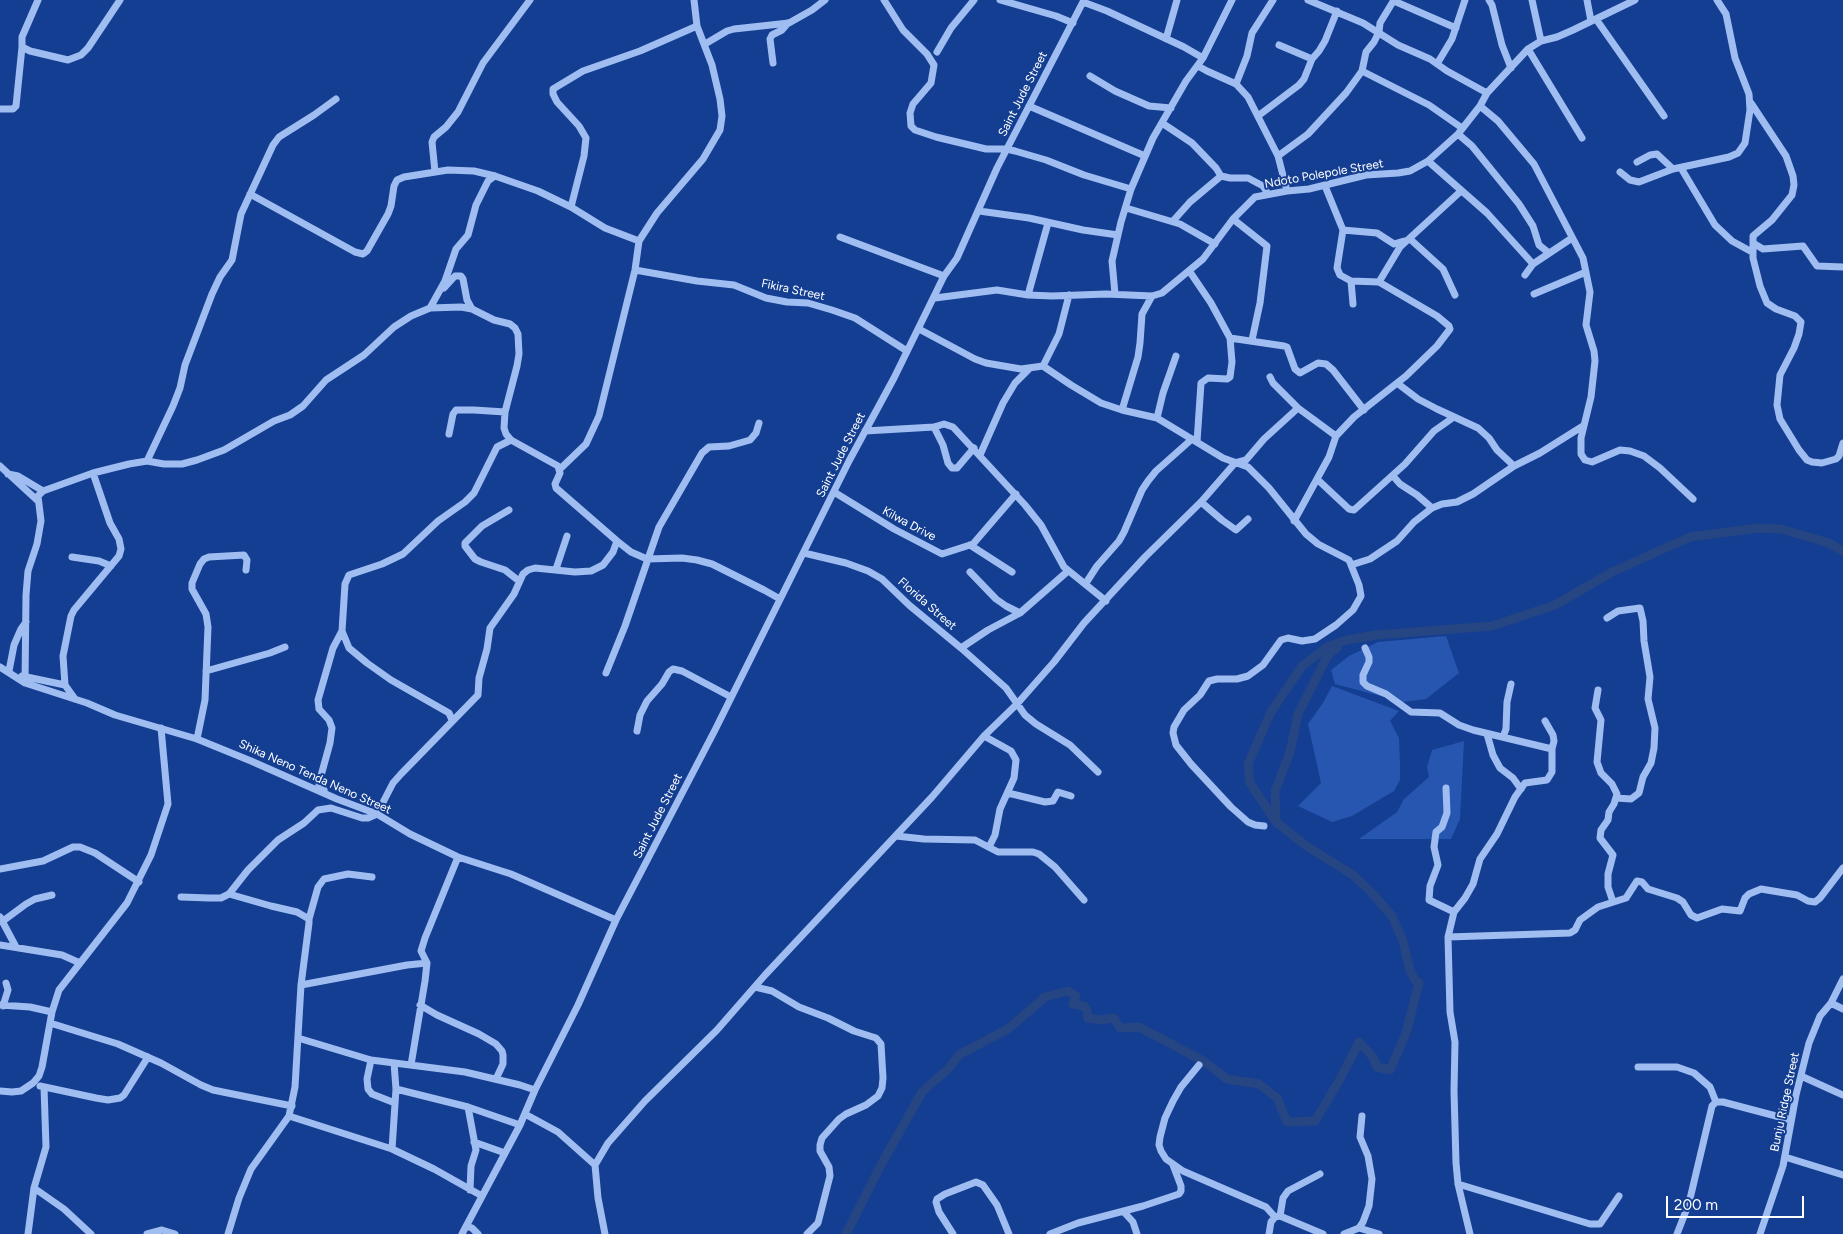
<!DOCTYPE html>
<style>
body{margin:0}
#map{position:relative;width:1843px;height:1234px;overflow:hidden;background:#143e91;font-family:Figtree,sans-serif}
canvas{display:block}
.scale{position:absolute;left:1666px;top:1196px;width:138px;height:22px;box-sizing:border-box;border:2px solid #fff;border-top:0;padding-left:6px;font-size:15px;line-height:18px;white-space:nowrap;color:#fff;-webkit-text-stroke:4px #143e91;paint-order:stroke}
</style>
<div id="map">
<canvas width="1843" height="1234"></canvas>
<div class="scale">200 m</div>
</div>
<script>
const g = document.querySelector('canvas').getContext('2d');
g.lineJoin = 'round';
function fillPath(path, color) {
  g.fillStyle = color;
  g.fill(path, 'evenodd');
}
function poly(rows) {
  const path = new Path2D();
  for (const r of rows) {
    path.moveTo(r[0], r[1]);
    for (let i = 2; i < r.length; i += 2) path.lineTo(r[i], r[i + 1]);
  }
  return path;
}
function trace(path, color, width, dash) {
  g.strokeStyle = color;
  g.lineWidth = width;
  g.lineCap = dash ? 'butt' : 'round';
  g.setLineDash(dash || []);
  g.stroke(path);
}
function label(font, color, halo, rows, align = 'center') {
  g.font = font + ' Figtree,sans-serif';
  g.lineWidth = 4;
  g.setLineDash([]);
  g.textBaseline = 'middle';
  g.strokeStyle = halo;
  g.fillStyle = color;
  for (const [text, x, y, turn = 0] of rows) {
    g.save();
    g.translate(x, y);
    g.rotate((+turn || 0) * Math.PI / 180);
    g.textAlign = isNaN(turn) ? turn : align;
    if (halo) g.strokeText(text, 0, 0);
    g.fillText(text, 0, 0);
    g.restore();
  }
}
const green = poly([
 [1446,636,1459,673,1426,699,1403,702,1335,684,1331,670,1349,656,1378,642],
 [1332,686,1399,711,1390,721,1399,738,1400,764,1400,780,1394,791,1352,816,1332,822,1298,806,1321,783,1308,724,1323,703],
 [1464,741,1460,819,1451,839,1359,839,1397,812,1404,799,1429,777,1427,767,1432,750]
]);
const river = poly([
 [1276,822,1275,791,1290,752,1298,714,1327,657,1331,652,1337,648],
 [846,1234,882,1163,922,1092,948,1069,960,1054,1008,1029,1045,997,1068,991,1076,996,1073,1004,1084,1006,1087,1010,1088,1018,1101,1020,1114,1018,1120,1028,1139,1027,1205,1062,1227,1079,1259,1084,1277,1098,1287,1122,1315,1121,1339,1081,1359,1042,1373,1057,1377,1067,1390,1070,1406,1033,1419,983,1415,980,1410,970,1403,941,1392,916,1373,894,1353,875,1305,845,1276,822,1250,783,1248,764,1271,712,1302,666,1329,646,1347,640,1376,635,1492,626,1555,605,1612,572,1690,537,1759,528,1781,529,1829,543,1843,551]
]);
const minor = poly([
 [38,0,22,37,22,47,30,51,68,60,81,55,88,48,120,0],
 [884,0,903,30,927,54,934,65,931,83,913,104,910,113,911,126,915,130,936,137,986,149,1007,149,1015,151,1046,160,1084,175,1131,189],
 [1000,0,1056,16,1073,23],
 [1308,0,1363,23,1398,45,1430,59,1447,71,1487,93],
 [1489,0,1492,5,1502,45,1511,68],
 [1532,0,1541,41],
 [1587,0,1591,21],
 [1394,1,1456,28],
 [1083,2,1107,11,1184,47,1203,58],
 [1596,19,1664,116],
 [1166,39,1177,0],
 [705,44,727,31,734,29,789,23,812,10,825,0],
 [1279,45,1312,59],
 [1528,49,1582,138],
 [937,52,951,28,974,0],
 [773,63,770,39,772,35,782,30,788,23],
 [1437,64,1452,39,1465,0],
 [1198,66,1207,71,1236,84,1248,97,1278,156,1287,191],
 [1362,71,1429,105,1462,128],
 [1090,76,1115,91,1149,106,1171,108],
 [1236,84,1247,56,1252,33,1273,0],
 [1751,103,1786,156,1793,176,1794,185,1792,195,1772,220,1753,236,1753,243,1763,249,1803,246,1817,266,1843,267],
 [1029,106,1145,156],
 [1480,106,1498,121,1534,164,1583,258,1590,292,1586,325,1594,351,1595,361,1591,397,1581,438,1581,454,1585,460,1592,462,1620,450,1630,451,1644,456,1660,468,1693,499],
 [0,109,13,109,16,106,22,47],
 [1258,116,1299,85,1304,79,1312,59,1319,51,1325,41,1337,11],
 [1162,123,1192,143,1216,168,1221,176,1230,178,1248,178,1263,186,1268,194],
 [1458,134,1472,146,1519,204,1533,226,1539,245,1549,253],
 [1278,156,1308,134,1346,93,1362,71,1366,52,1374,42,1379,32,1380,23,1394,0],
 [1428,161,1487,213,1533,264],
 [1637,162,1650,155,1657,154,1673,169],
 [1681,168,1715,225,1732,241,1752,252],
 [435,172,432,142,434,137,446,127,458,112,483,63,530,0],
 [1620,172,1630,180,1639,182,1673,169,1729,157,1738,153,1745,143,1750,110,1749,94,1735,58,1726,14,1717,0],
 [250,194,355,252,363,254,367,251,388,214,391,206,394,186,397,180,404,177,448,170,474,171,495,176,538,191,571,207,605,228,639,241],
 [571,207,584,156,586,138,579,126,557,102,553,94,553,89,583,71,640,51,697,26],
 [1126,208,1180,224,1215,244],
 [979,211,1029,218,1083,230,1118,235],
 [1233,219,1267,246,1260,303,1252,340],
 [1173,221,1190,202,1221,176],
 [1343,230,1377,233,1394,244,1404,241],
 [840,237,944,276],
 [1410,239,1443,269,1455,295],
 [1753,243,1753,258,1760,286,1767,303,1776,309,1795,316,1801,322,1799,334,1794,348,1780,375,1777,405,1780,419,1799,450,1807,460,1812,462,1822,463,1836,459,1839,456,1843,443],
 [635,270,697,281,734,285,766,298,787,302,808,303,832,310,855,318,907,351],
 [1190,272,1211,303,1230,338,1232,362,1230,377,1227,379,1208,378,1201,383,1197,442],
 [1525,275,1533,264,1572,238],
 [1351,281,1353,304],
 [1379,282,1400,247,1461,191],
 [444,288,455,276,461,276,463,279,467,300,472,309],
 [1115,294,1112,261,1121,222,1131,189,1153,138,1186,81,1203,58,1232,0],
 [1534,294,1586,272],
 [1028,295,1048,223],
 [935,298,997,290,1028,295,1052,296,1106,294,1152,296,1162,293,1203,259,1233,219,1255,197,1287,191,1309,189,1366,175,1398,173,1410,171,1428,161,1458,134,1480,106,1487,93,1528,49,1541,41,1557,37,1573,30,1635,0],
 [430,308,445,281,456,249,468,235,476,205,488,181,495,176],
 [919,329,975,359,986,363,1021,369,1043,366,1071,385,1101,403,1122,410,1157,418,1223,458,1248,467,1269,488,1306,534,1318,544,1349,560,1359,585,1361,596,1353,610,1336,625,1315,639,1302,641,1288,638,1281,640,1263,665,1248,676,1237,679,1217,679,1209,681,1200,695,1184,710,1174,727,1173,733,1176,745,1191,764,1231,807,1248,822,1255,825,1264,826],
 [1230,338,1284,346,1287,347,1295,369,1300,373,1318,363,1326,364,1333,370,1364,410],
 [1043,366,1059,334,1069,295],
 [1270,377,1273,383,1298,408,1336,436],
 [1397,383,1418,399,1437,409,1478,428,1489,438,1497,450,1514,466],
 [1122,410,1138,357,1140,343,1142,314,1152,296],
 [1157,418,1163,393,1176,356],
 [934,427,943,445,948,463,952,468,957,468,974,448],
 [865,431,934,427,944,424,953,427,1025,505,1041,525,1064,567,1106,601],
 [449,434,453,414,456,410,474,410,505,412],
 [980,455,1003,403,1015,383,1030,368],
 [147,461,173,406,180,388,185,365,212,294,220,277,232,260,241,214,273,145,279,137,314,115,336,99],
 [0,466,38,501],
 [560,469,586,444,599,416,635,270,639,241,657,213,703,159,720,130,722,116,720,99,712,65,697,26,694,0],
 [8,474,18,476,43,491],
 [1393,476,1400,484,1417,495,1432,508],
 [1317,479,1349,509,1354,510,1405,464,1434,431,1454,417],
 [834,492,894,529,942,554,973,544,1016,494],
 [1201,502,1222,520,1236,530,1248,519],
 [509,510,482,526,465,543,465,546,475,559,481,562,505,570,519,581],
 [1294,521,1329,457,1336,436,1354,417,1406,376,1437,346,1450,329,1449,326,1437,316,1379,282,1351,281,1340,275,1337,268,1343,230,1325,186],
 [970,545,1012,572],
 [804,553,846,563,868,571,882,579,909,605,961,648,1006,688,1025,715,1036,724,1070,745,1098,772],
 [72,557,99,561,111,566],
 [1351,565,1370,559,1397,541,1414,522,1432,508,1442,504,1457,502,1473,494,1514,466,1540,453,1583,426],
 [556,569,567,536],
 [970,572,996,599,1006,606,1020,613],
 [1086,583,1097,566,1119,541,1124,532,1142,490,1148,481,1156,471,1192,439],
 [1607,618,1618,611,1640,608,1643,621,1644,641,1650,677,1648,699,1655,728,1654,748,1651,763,1643,777,1639,793,1631,799,1616,798],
 [342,631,349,648,367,663,391,680,449,713,452,720],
 [961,648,988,630,1020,613,1068,571],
 [1365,648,1369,657,1369,662,1363,675,1363,682,1367,686,1386,694,1411,712,1440,713,1459,725,1473,730,1552,749],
 [0,667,25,683,87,703,115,715,197,739,251,761,337,799,377,814,410,834,458,857,511,874,616,920],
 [9,671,14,645,21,629,26,622],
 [206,671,270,653,285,647],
 [606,673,625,626,659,527,702,453,709,447,729,446,750,440,756,433,759,423],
 [22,676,65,685],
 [25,683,26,595,28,571,37,544,41,521,38,496,43,491,93,473,129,464,147,461,164,464,182,464,197,460,224,450,274,421,290,415,303,406,326,380,364,355,394,327,411,316,430,308,461,307,472,309,494,320,510,324,515,328,518,334,519,354,517,366,505,412,504,428,506,434,511,440,558,466,560,473,555,484,556,488,617,541,631,552,647,559,682,558,697,560,712,564,764,590,780,599],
 [1598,690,1595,708,1601,720,1597,762,1601,773,1612,784,1617,794,1614,804,1609,812,1608,820,1601,830,1600,838,1613,855,1608,874,1608,887,1613,902],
 [75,699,65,685,63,656,71,616,74,610,119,556,121,549,119,539,110,523,93,473],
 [637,731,640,715,647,701,662,684,669,672,673,669,682,671,731,697],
 [1487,734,1493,755,1500,768,1513,778,1521,789],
 [984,736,1011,751,1016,760,1014,778,1000,809,995,835,989,847],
 [1503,737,1506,729,1507,702,1511,684],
 [197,739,205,700,208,627,206,614,192,589,192,583,200,564,204,559,209,557,244,555,247,560,246,570],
 [1446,788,1447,813,1442,827,1436,832,1434,847,1438,865,1430,886,1429,900,1454,912],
 [324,790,319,786,319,783,330,743,332,728,329,720,319,709,318,700,333,648,342,631,345,584,349,575,382,564,403,554,438,521,465,502,474,493,497,447,511,440],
 [1008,793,1045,802,1053,801,1058,792,1071,796],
 [896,836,924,839,975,840,998,852,1033,852,1039,854,1055,867,1084,900],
 [0,869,43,861,73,847,80,847,95,853,139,882],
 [181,897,209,898,221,898,229,894,248,870,278,840,304,823,318,810,331,808,362,818,368,818,377,814,393,783,401,774,478,695,479,678,487,649,490,628,514,594,523,574,528,570,535,568,575,572,591,571,603,565,613,552,617,541],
 [0,917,16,947],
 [309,919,318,887,324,879,348,874,372,877],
 [3,921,26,904,35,899,52,895],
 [1448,937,1570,933,1575,930,1580,920,1598,907,1626,898,1637,881,1642,882,1648,889,1677,898,1683,902,1691,915,1697,918,1722,909,1740,911,1745,898,1749,894,1761,889,1797,895,1808,901,1815,902,1820,898,1843,868],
 [0,945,62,955,80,963],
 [301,985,407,965,427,963],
 [755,987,772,991,799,1007,828,1018,854,1031,876,1038,881,1044,883,1078,882,1088,878,1096,866,1105,846,1114,839,1119,822,1138,820,1145,820,1151,829,1167,830,1176,818,1223,807,1234],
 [1831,1003,1843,1009],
 [0,1005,30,1007,52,1012],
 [420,1005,437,1015,479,1034,496,1044,502,1051,503,1055,503,1064,496,1079],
 [3,1006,8,990,6,983],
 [50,1023,118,1044,161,1063,201,1085,213,1090,292,1106],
 [298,1038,371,1060,465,1072,520,1085,535,1090],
 [371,1060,367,1079,368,1089,372,1094,395,1103],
 [411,1065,425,981,427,963,421,951,425,938,458,857],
 [1199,1065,1181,1087,1173,1101,1165,1118,1160,1137,1159,1145,1161,1151,1166,1159,1183,1171,1266,1207,1275,1217],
 [1638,1067,1677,1067,1694,1073,1710,1087,1716,1102],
 [1801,1076,1843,1095],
 [40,1086,96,1098,108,1100,120,1098,124,1095,148,1057],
 [396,1089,468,1107,520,1125],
 [0,1091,12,1092,21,1091,33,1083,39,1076,42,1067,52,1012,59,990,127,903,151,855,168,804,161,728],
 [468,1107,476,1150,471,1166,470,1190],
 [525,1114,558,1132,595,1165],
 [289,1116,392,1149,434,1169,482,1196],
 [474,1142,505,1153],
 [392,1149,396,1089,394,1063],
 [1785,1157,1843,1175],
 [1458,1184,1590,1224,1600,1224,1619,1196],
 [34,1188,64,1209,91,1234],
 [1124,1212,1133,1222,1137,1234],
 [1280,1216,1283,1198,1288,1191,1320,1174],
 [466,1226,472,1228,478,1234],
 [1359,1228,1363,1222,1369,1206,1372,1179,1368,1156,1360,1137,1362,1116],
 [28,1234,34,1188,46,1147,44,1087],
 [147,1234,162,1230,175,1234],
 [228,1234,239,1198,251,1169,289,1116,295,1087,301,985,309,923,309,919,297,912,271,906,229,894],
 [462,1234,520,1125,535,1090,578,1005,616,920,715,730,849,461,894,378,944,276,957,258,997,168,1084,0],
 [605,1234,598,1198,595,1165,608,1143,645,1101,717,1030,765,975,932,797,984,736,1017,704,1054,662,1084,623,1145,557,1201,502,1235,463,1246,460,1264,439,1298,408],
 [953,1234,939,1212,936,1202,937,1199,945,1194,976,1182,983,1185,997,1205,1009,1234],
 [1050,1234,1078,1223,1143,1206,1179,1194,1181,1191,1181,1186,1173,1165],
 [1269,1234,1271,1222,1275,1217,1280,1216,1323,1234],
 [1344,1234,1359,1228,1379,1234],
 [1470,1234,1458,1184,1456,1163,1454,1091,1455,1042,1450,1012,1448,937,1454,912,1465,898,1473,884,1480,859,1497,834,1515,797,1525,783,1547,780,1552,772,1552,749,1554,741,1553,735,1545,721],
 [1677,1234,1689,1203,1712,1106,1716,1102,1723,1102,1791,1120],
 [1760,1234,1783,1166,1796,1095,1809,1043,1820,1016,1831,1003,1843,979]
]);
const streetNames = [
 ["Saint Jude Street",1023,94,-63],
 ["Ndoto Polepole Street",1324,174,-10],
 ["Fikira Street",793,290,12],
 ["Saint Jude Street",841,455,-63],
 ["Kilwa Drive",909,524,28],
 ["Florida Street",927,604,41],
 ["Shika Neno Tenda Neno Street",315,777,24],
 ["Saint Jude Street",658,816,-63],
 ["Bunju Ridge Street",1785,1102,-78]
];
fillPath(green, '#2656b0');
trace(river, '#264583', 9);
trace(minor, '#a0bdf1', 7);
label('12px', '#fff', '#143e91', streetNames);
</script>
